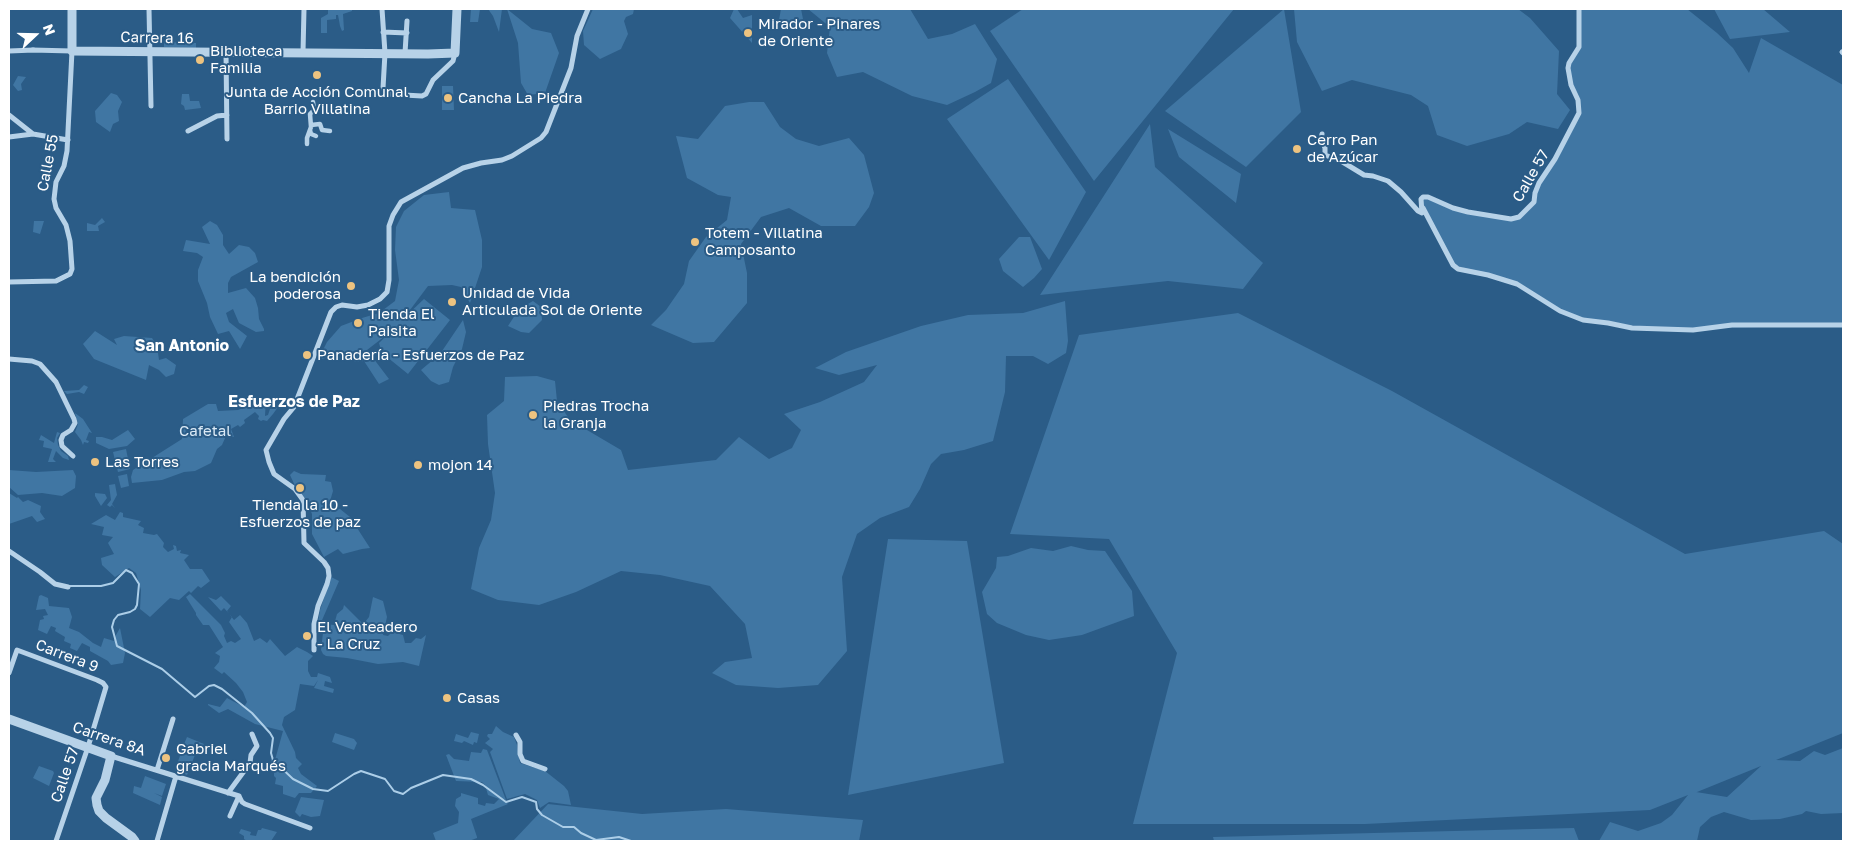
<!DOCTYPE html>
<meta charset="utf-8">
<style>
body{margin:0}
#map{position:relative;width:1852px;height:850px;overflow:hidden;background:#2b5c87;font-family:"Golos Text",sans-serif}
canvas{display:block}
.frame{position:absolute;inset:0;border:10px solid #fff;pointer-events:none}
.north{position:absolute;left:10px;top:10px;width:50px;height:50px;-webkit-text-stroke:4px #2b5c87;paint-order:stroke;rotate:69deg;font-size:14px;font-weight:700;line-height:20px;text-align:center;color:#fff}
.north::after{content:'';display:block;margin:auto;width:18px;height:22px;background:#fff;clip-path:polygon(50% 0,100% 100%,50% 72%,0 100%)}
</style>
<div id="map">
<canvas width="1852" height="850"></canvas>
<div class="frame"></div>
<div class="north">N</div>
</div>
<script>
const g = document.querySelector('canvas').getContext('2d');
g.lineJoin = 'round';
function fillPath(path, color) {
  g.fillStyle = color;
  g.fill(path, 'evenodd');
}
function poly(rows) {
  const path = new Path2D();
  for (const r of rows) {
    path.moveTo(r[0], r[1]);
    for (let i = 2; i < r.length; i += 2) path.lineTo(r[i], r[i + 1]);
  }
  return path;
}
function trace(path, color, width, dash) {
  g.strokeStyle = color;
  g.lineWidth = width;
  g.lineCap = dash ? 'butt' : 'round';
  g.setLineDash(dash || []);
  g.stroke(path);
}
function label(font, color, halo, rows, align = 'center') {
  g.font = font + ' "Golos Text",sans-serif';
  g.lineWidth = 4;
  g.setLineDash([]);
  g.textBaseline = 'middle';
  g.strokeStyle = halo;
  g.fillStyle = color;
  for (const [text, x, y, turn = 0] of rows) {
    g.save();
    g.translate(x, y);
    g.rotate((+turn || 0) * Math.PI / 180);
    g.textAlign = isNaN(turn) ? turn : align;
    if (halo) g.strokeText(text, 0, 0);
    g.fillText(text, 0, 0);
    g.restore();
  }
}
const green = poly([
 [328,9,352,9,352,11,343,14,344,30,342,31,340,26,338,15,336,15,336,19,327,20,327,33,321,33,321,18,328,14],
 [471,9,480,9,478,22,470,22],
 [488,9,502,9,499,32,493,16],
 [507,9,532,29,551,33,559,53,545,93,528,95,521,83,518,43],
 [593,9,634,9,633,14,626,17,624,21,628,34,621,49,600,59,584,45,583,31],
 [734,9,737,9,743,18,752,15,752,43,730,18],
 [781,9,801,9,803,19,801,30,785,28,779,20],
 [808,9,910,9,928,39,952,34,975,24,997,59,991,83,975,92,947,105,912,96,863,72,837,77,827,53,830,27],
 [1023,9,1234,9,1094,181,990,31],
 [1284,9,1301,112,1246,167,1165,111],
 [1294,9,1518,9,1530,18,1559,51,1557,94,1570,110,1558,129,1527,122,1509,134,1467,146,1437,135,1428,106,1411,95,1352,80,1322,91,1297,42],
 [1579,9,1687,9,1717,33,1733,48,1749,73,1761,38,1843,85,1843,325,1718,328,1632,328,1583,320,1560,311,1517,284,1453,265,1421,205,1423,197,1453,208,1495,217,1519,217,1534,202,1535,193,1579,113,1568,68,1579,47],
 [1714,9,1763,9,1790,32,1730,39],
 [164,42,196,43,196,48,164,47],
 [18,76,26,77,21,84,22,90,18,91,13,85],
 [1008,79,1086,192,1049,260,947,119],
 [442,86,453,86,454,110,442,110],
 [111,93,117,95,122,102,118,111,119,121,113,124,110,132,96,122,95,111],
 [182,94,189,94,190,101,199,101,201,108,185,110,184,106,181,104],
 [749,102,764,102,780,127,796,139,819,146,849,138,864,155,874,193,869,207,855,226,821,226,789,208,761,217,741,244,747,273,747,303,714,342,693,343,651,325,666,310,684,284,689,261,706,237,727,220,731,197,718,195,687,178,676,136,698,139,725,106],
 [1150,124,1155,167,1263,263,1243,289,1168,281,1040,295],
 [1168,129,1241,174,1236,203,1179,157],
 [449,192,451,208,475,210,482,240,482,267,470,303,461,287,452,285,428,286,404,318,424,299,450,320,408,374,382,353,379,343,389,333,367,350,389,379,379,384,364,361,356,362,340,354,318,360,327,342,341,326,362,318,379,313,395,301,399,280,395,250,396,227,404,211,424,195],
 [102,218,105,222,98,226,99,231,87,231,87,223,95,225],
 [34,221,44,221,40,234,33,232],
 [210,221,217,225,223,235,223,245,229,254,239,245,249,247,255,253,258,262,231,277,228,283,228,293,246,288,255,298,258,308,259,319,264,329,264,331,256,332,239,323,233,309,226,313,229,322,247,336,240,349,229,331,218,334,210,317,207,303,198,281,198,270,203,257,197,253,183,251,186,240,210,244,202,227],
 [1019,237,1030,237,1042,269,1034,278,1023,287,1003,271,999,259],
 [533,301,541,307,542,320,529,333,521,332,508,326,519,309],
 [1065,301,1068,341,1066,353,1048,364,1033,356,1006,356,1005,392,993,441,964,450,941,454,931,464,920,489,909,507,880,518,857,534,842,577,847,651,818,685,778,688,736,685,712,673,725,662,752,658,745,624,710,586,660,575,621,571,576,592,539,605,498,600,471,589,479,548,491,520,495,493,488,444,487,415,504,401,505,377,537,376,555,381,557,401,570,420,621,450,628,470,716,460,739,437,769,459,792,448,801,430,784,414,820,402,864,382,877,365,839,375,815,368,846,352,921,326,968,315,1023,313],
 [1238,313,1392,391,1685,554,1824,531,1843,544,1843,733,1776,760,1800,761,1814,751,1825,755,1843,748,1843,813,1821,814,1806,811,1802,814,1780,819,1751,820,1724,812,1711,817,1700,827,1697,841,1599,841,1610,822,1638,831,1661,823,1672,815,1688,795,1650,810,1365,824,1133,824,1177,653,1109,539,1010,534,1079,335],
 [1761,766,1727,797,1696,792,1697,792],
 [463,320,466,332,462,349,453,367,449,382,439,385,431,381,421,370,440,354],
 [95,331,117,345,114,339,124,336,152,338,157,346,159,360,166,358,176,365,174,374,166,377,159,370,149,365,146,380,94,359,83,344],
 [84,385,88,387,84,394,79,392,67,394,64,391,79,390],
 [266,399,265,416,268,415,270,409,278,407,273,414,267,421,263,420,261,421,258,419,259,416,255,412,244,420,245,423,240,427,238,425,231,429,234,437,226,436,222,445,217,449,211,463,195,471,184,472,162,480,132,483,131,477,133,470,182,439,183,419,208,404,216,404,218,411,238,410],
 [75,413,83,419,92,433,89,432,86,440,89,441,88,443,84,442,83,445,81,440,75,432,78,424],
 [128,430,135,439,127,446,109,449,96,443,96,437,102,437,112,440],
 [57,432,60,433,57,438,58,445,61,451,68,456,69,460,63,458,56,451,53,459,56,462,48,462,52,449,43,447,44,441,39,440,41,435,54,443],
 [126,449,130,469,118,472,113,452],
 [9,470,36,472,73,470,76,476,75,488,62,496,42,493,18,495,9,487],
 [294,471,301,474,326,475,325,481,331,482,333,491,328,508,332,510,340,509,350,517,370,548,362,549,343,554,338,549,324,557,312,534,312,514,305,498,296,488,290,475],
 [127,474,129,486,121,488,118,476],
 [115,484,117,495,112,504,115,508,112,505,110,507,107,505,111,500,109,485],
 [9,493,17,498,18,497,23,502,28,500,41,506,40,512,45,519,37,522,32,516,9,524],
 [95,493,105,494,107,498,101,506,95,496],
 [120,512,123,513,123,517,141,521,138,525,144,528,143,533,154,535,157,534,164,543,163,547,168,552,174,549,173,545,176,546,177,551,181,550,180,553,189,555,184,560,190,569,202,569,210,581,201,588,198,586,191,593,189,591,179,600,170,598,150,617,140,609,141,590,136,573,129,568,115,577,102,565,101,558,114,554,108,543,113,537,102,535,104,527,91,524,106,515,115,520],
 [888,539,967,541,1004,763,848,795],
 [1071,546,1088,550,1105,551,1132,591,1134,616,1082,635,1049,640,1026,635,997,623,987,614,982,592,996,568,997,557,1008,556,1031,548,1053,551],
 [331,577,339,581,316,634,320,610],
 [190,594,221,625,225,633,224,636,227,643,231,641,235,643,241,639,229,622,232,617,224,608,221,611,208,597,216,600,221,596,231,606,227,611,234,620,240,615,247,623,254,641,260,638,267,643,270,639,285,656,297,647,307,652,313,656,308,661,308,671,311,677,317,677,318,673,330,677,332,683,325,681,324,686,334,689,333,693,314,688,318,680,314,686,300,684,295,710,284,717,282,725,295,752,296,758,302,764,298,768,301,774,317,786,311,793,299,793,295,798,283,794,283,786,275,784,276,778,274,776,274,770,271,761,272,758,275,760,283,731,255,724,228,709,219,713,208,705,208,704,220,707,227,698,244,707,247,702,243,692,236,683,224,672,222,674,214,668,219,662,220,656,215,653,223,647,209,625,203,625,196,615,196,613,186,597],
 [41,595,48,598,49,606,69,608,72,617,69,628,79,632,93,643,101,647,104,638,114,641,116,635,120,628,125,653,123,663,111,665,108,661,90,651,90,647,82,643,77,651,70,648,71,644,64,641,65,637,55,631,56,628,51,626,47,634,38,630,40,620,44,619,43,616,48,615,45,609,36,610,39,596],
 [373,597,383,601,387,617,383,635,388,636,392,632,403,635,405,643,411,643,416,638,421,639,426,635,419,666,403,662,378,664,347,658,326,656,323,654,321,650,324,624,334,625,337,614,343,609,344,605,361,622,365,622,369,617],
 [496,726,503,732,514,737,517,745,520,763,545,771,564,786,568,791,571,805,549,802,540,808,537,800,525,794,507,799,490,752,493,749,485,743,490,739,487,736,488,734,492,734],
 [471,732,479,734,477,743,474,742,473,745,464,741,462,743,454,741,456,734,468,738],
 [335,733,354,739,357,743,354,750,332,742],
 [187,737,204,744,196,754,182,749],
 [483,749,487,750,506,800,503,799,508,804,471,819,477,837,477,838,469,841,436,841,433,833,458,823,459,812,455,806,456,799,461,796,461,793,478,798,478,804,485,806,486,803,494,804,499,799,488,795,485,785,482,782,456,781,446,755,449,754,454,759,469,761,471,752,481,753],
 [182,750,195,755,187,775,175,770],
 [39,766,53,771,54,773,49,786,33,778],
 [145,776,166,784,162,796,154,793,162,797,160,805,133,793,134,786,141,788],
 [301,797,324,800,320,816,311,817,302,814,300,817,295,812],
 [548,804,642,814,726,809,863,820,859,841,513,841],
 [262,828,277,832,271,841,247,841,244,839,244,836,239,833,241,829,251,832,250,835,256,836,258,830,261,830],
 [1574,828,1579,841,1214,841,1213,837]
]);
const stream = poly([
 [69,586,101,586,113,583,126,570,132,573,139,584,137,605,135,609,130,612,118,615,114,620,112,627,117,646,162,669,195,697,209,686,214,685,222,689,252,713,270,733,273,738,271,753,273,760,293,779,313,789,328,791,354,774,361,771,385,779,394,791,403,794,411,788,443,775,471,779,483,785,506,802,522,797,536,802,537,809,542,815,563,827,574,827,581,833,596,840,619,837,631,841]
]);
const pedestrian = poly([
 [311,125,320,124,322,130,330,131],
 [310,130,311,134,316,136],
 [307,144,307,138,311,127,310,114,314,110,313,102]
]);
const minor = poly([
 [149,9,151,106],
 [382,9,385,53,383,88,386,94,422,96,426,94,433,80,453,61,455,53],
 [383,32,407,33],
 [9,51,34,50],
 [303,52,304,9],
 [1842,52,1843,53],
 [226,53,227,139],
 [405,53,407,21],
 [9,115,33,134],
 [188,131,217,116,227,115],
 [1322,134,1321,139,1325,148,1325,155,1341,161,1364,175,1373,176,1388,181,1401,192,1418,211,1422,213,1421,199,1423,197,1428,197,1453,208,1468,212,1511,219,1519,217,1534,202,1535,193,1539,183,1555,159,1579,113,1578,100,1571,85,1568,68,1569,63,1579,47,1579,9],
 [9,137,33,134,68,140],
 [1423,208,1453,265,1458,269,1488,275,1517,284,1560,311,1583,320,1608,323,1632,328,1693,330,1732,325,1843,325],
 [9,282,56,281,70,274,72,269,70,241,66,225,56,208,54,199,56,182,64,166,67,151,72,51,32,50],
 [9,359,32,361,40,364,56,382,74,419,75,423,71,430,63,435,61,440,62,446,73,456],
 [9,551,40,572,55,584,68,587],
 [314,650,314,624,318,606,327,584,329,576,328,568,324,562,304,543,303,500,295,489,274,474,269,462,266,450,284,419,294,407,331,312,336,307,342,305,357,307,368,305,380,299,387,292,389,280,389,226,393,215,401,202,463,168,481,163,502,160,512,156,541,138,546,132,571,68,577,36,588,9],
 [9,673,17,650,97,680,103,683,106,687,88,747,56,841],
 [516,735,520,742,520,754,523,761,545,769],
 [111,756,239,796,242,802,245,804,310,828],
 [157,770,173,719],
 [228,793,250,763,251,755,257,746,252,734],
 [230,816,239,796],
 [157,841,176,776]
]);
const tertiary = poly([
 [72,9,72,51,428,54,455,53,457,9],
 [9,719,111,756,105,780,96,798,97,805,99,811,106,818,132,837,135,841]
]);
const markers = [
 [748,33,5,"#edc380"],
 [200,60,5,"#edc380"],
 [317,75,5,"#edc380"],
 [448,98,5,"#edc380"],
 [1297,149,5,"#edc380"],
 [695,242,5,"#edc380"],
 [351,286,5,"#edc380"],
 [452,302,5,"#edc380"],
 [358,323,5,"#edc380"],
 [307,355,5,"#edc380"],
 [533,415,5,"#edc380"],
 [95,462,5,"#edc380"],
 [418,465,5,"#edc380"],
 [300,488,5,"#edc380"],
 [307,636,5,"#edc380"],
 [447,698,5,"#edc380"],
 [166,758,5,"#edc380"]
];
const poiNames = [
 ["Mirador - Pinares",758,24],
 ["de Oriente",758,41],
 ["Biblioteca",210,51],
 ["Familia",210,68],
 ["Junta de Acción Comunal",317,92,"center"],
 ["Barrio Villatina",317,109,"center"],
 ["Cancha La Piedra",458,98],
 ["Cerro Pan",1307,140],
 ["de Azúcar",1307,157],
 ["Totem - Villatina",705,233],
 ["Camposanto",705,250],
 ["La bendición",341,277,"right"],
 ["poderosa",341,294,"right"],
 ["Unidad de Vida",462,293],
 ["Articulada Sol de Oriente",462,310],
 ["Tienda El",368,314],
 ["Paisita",368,331],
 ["Panadería - Esfuerzos de Paz",317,355],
 ["Piedras Trocha",543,406],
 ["la Granja",543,423],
 ["Las Torres",105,462],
 ["mojon 14",428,465],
 ["Tienda la 10 -",300,505,"center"],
 ["Esfuerzos de paz",300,522,"center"],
 ["El Venteadero",317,627],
 ["- La Cruz",317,644],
 ["Casas",457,698],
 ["Gabriel",176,749],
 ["gracia Marqués",176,766]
];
const streetNames = [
 ["Carrera 16",157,38,1],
 ["Calle 55",48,163,-79],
 ["Calle 57",1531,176,-60],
 ["Carrera 9",67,656,21],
 ["Carrera 8A",109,739,19],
 ["Calle 57",65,775,-71]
];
const parkNames = [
 ["Cafetal",205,431]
];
const neighbourhoodNames = [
 ["San Antonio",182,346],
 ["Esfuerzos de Paz",294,402]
];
fillPath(green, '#4076a3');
trace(stream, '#accee8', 2);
trace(pedestrian, '#b7d2e8', 4.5);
trace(minor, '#b7d2e8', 5);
trace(tertiary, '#b7d2e8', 9);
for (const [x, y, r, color] of markers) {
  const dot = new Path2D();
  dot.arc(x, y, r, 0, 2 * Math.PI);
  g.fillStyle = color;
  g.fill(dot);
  trace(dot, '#2b5c87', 2);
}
label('15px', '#fff', '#2b5c87', poiNames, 'left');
label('15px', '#fff', '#2b5c87', streetNames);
label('15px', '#dbeaf6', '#2b5c87', parkNames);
label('bold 16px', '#fff', '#2b5c87', neighbourhoodNames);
</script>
